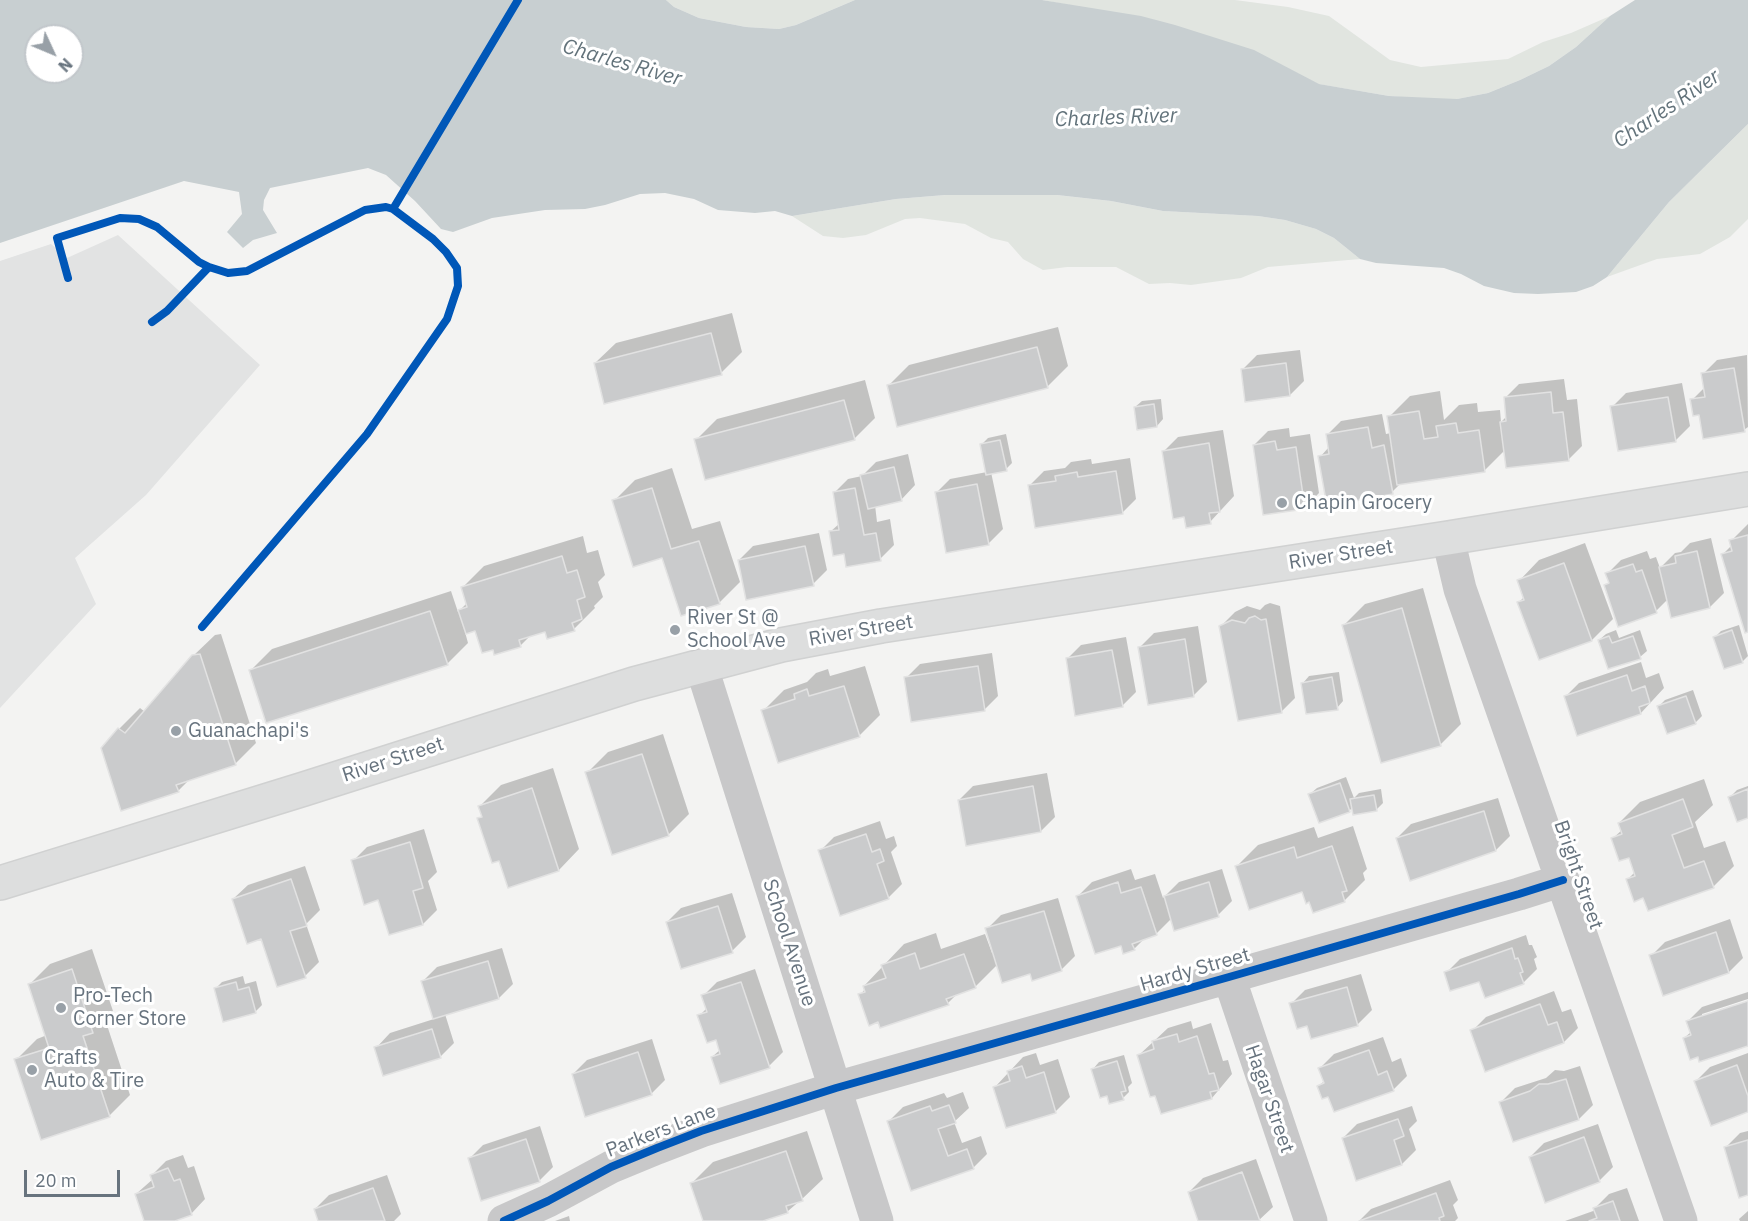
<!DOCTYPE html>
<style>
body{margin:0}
#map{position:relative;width:1748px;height:1221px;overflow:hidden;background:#f3f3f2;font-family:"IBM Plex Sans",sans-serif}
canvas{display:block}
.north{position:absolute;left:24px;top:24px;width:60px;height:60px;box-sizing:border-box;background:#fff;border:2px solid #c2c7cb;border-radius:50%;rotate:134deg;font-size:16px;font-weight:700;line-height:24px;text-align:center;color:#67737e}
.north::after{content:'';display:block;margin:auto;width:21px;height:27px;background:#98a0a7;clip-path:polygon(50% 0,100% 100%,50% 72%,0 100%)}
.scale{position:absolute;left:24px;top:1170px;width:96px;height:27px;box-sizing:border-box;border:3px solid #67737e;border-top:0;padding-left:8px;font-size:18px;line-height:21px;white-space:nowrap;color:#67737e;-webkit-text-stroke:4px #fff;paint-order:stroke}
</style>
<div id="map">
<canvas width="1748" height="1221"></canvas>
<div class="north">N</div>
<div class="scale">20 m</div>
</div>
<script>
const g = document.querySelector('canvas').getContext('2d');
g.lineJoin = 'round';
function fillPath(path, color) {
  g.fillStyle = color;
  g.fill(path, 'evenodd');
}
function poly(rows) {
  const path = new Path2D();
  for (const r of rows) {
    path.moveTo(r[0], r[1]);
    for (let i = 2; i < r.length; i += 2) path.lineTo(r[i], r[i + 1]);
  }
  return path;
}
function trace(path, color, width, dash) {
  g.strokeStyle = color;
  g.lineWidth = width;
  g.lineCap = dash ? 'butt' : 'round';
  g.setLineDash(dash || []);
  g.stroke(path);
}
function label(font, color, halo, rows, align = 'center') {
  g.font = font + ' "IBM Plex Sans",sans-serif';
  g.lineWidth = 6;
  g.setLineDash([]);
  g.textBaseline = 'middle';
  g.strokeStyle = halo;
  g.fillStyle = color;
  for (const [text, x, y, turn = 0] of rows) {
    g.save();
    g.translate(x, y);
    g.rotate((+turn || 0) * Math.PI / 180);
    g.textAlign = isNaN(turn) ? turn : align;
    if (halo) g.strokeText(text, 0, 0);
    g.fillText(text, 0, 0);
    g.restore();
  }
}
const built = poly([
 [118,235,260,365,146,495,75,558,96,604,0,708,0,261,51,244,67,258]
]);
const green = poly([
 [666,0,855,0,796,25,779,29,746,27,699,18,674,7],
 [1042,0,1235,0,1288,7,1329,16,1390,60,1421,67,1508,59,1543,42,1571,33,1610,16,1576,47,1549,66,1520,80,1488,93,1457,99,1425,99,1389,96,1318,84,1287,68,1086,8],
 [1748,124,1748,219,1730,237,1700,254,1657,259,1607,277,1669,202],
 [945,195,1057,195,1111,201,1163,211,1258,216,1285,220,1316,229,1334,238,1360,259,1268,267,1241,278,1191,285,1170,283,1149,284,1116,267,1067,267,1043,270,1023,259,1008,242,991,238,965,224,920,218,905,219,866,235,843,238,823,236,792,216,896,199]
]);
const water = poly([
 [0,0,666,0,674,7,699,18,746,27,779,29,796,25,855,0,1042,0,1141,16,1175,25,1254,50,1319,84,1389,96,1457,99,1488,93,1520,80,1549,66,1576,47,1610,16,1635,0,1748,0,1748,124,1669,202,1607,277,1593,286,1576,292,1538,294,1514,293,1484,286,1461,274,1444,268,1376,263,1360,259,1334,238,1316,229,1285,220,1258,216,1163,211,1111,201,1057,195,945,195,896,199,792,216,775,211,755,213,718,210,694,199,665,193,640,194,605,205,585,209,545,210,492,218,453,232,441,229,415,201,386,175,368,168,270,188,264,200,263,210,277,233,253,240,243,248,227,232,242,214,239,192,184,181,0,243],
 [36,36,72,36,72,72,36,72]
]);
const shadow = poly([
 [732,313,742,352,721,373,595,363,616,343],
 [1058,327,1068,366,1047,387,888,386,909,365],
 [1300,350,1304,381,1290,395,1242,370,1257,355],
 [1747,355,1748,427,1744,430,1700,413,1692,400,1705,387,1703,374,1717,360],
 [1564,379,1567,400,1577,399,1582,446,1568,460,1505,450,1484,471,1401,483,1392,492,1320,457,1329,447,1327,435,1341,421,1382,414,1386,434,1391,433,1389,417,1410,396,1440,391,1444,420,1459,405,1477,403,1478,412,1500,410,1501,422,1507,416,1505,398,1519,384],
 [865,380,875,418,854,439,696,440,717,419],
 [1682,383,1690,426,1676,440,1612,407,1626,393],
 [1161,399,1163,419,1157,426,1135,407,1142,401],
 [1289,428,1290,437,1310,434,1319,493,1305,507,1254,445,1268,431],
 [1223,430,1234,496,1210,522,1164,451,1178,437],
 [1006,434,1012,463,1006,469,991,472,1003,529,989,543,948,552,936,493,950,479,987,472,981,445,988,438],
 [908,454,915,485,901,500,875,505,877,522,890,519,894,545,880,559,845,552,830,532,840,523,834,493,848,479,862,476,876,462],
 [1130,458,1136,499,1122,513,1030,485,1044,471,1065,468,1071,462,1091,459,1092,464],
 [672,468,692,529,720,521,740,582,719,603,663,556,614,501,635,480],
 [1748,524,1748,630,1722,555,1732,545,1731,541],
 [819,533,827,570,813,584,739,560,753,546],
 [583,536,587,553,598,550,605,575,598,582,603,597,594,606,595,608,574,629,546,630,532,634,520,646,494,648,476,629,465,632,468,643,447,664,251,670,272,649,451,591,458,612,467,603,463,587,484,566],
 [1711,538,1724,593,1710,607,1668,599,1656,611,1606,586,1610,582,1607,574,1621,560,1647,551,1650,559,1656,557,1660,568,1675,553,1681,552,1690,543],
 [1585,543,1613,619,1592,640,1519,602,1524,597,1519,581,1539,560],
 [1423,588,1461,724,1440,745,1344,625,1365,604],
 [1270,603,1280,606,1295,698,1281,712,1221,626,1235,612,1247,606,1260,610,1265,605],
 [1739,625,1748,656,1743,661,1725,668,1715,637,1721,631],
 [1198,626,1207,682,1193,696,1140,647,1154,633],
 [1616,630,1619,638,1640,630,1647,651,1640,657,1599,640,1606,634],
 [221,634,256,743,235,764,191,778,178,791,119,729,140,708,145,712,193,656,215,635],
 [1126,637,1136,692,1122,706,1067,659,1081,645],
 [992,653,998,696,984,710,906,678,920,664],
 [1641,662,1646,678,1659,673,1664,688,1641,713,1565,697,1579,683],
 [865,666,880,715,859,736,763,711,784,690,807,682,816,673,828,669,830,676],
 [1339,672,1343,701,1337,708,1303,683,1309,676],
 [1693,690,1702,716,1695,723,1659,706,1665,700],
 [663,734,689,814,668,835,587,773,608,752],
 [553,768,579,849,559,870,499,859,479,819,483,815,480,806,501,785],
 [1047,773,1055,817,1041,831,959,800,973,786],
 [1346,777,1354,798,1359,793,1381,789,1383,803,1377,809,1353,807,1349,811,1310,794,1317,788],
 [1704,779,1713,805,1695,822,1704,848,1725,841,1734,866,1713,887,1644,896,1627,880,1635,872,1630,856,1612,839,1622,830,1619,823,1640,802],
 [1748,786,1748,817,1730,797,1737,790],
 [1498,798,1510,836,1496,850,1397,838,1411,824],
 [880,821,886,839,894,836,897,846,891,852,902,884,888,898,820,851,834,837],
 [1353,826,1367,869,1363,873,1365,880,1344,901,1303,890,1237,866,1258,845,1314,827,1318,838],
 [424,829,437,872,428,881,437,910,423,924,390,933,379,898,353,861,367,847],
 [305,866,320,910,306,924,319,962,305,976,262,938,233,899,248,885],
 [1131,869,1135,880,1155,874,1163,898,1179,882,1222,869,1232,901,1218,915,1172,918,1156,934,1145,938,1134,949,1122,944,1078,896,1092,882],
 [732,893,746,937,732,951,667,922,681,908],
 [1058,898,1075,956,1061,970,1031,972,998,964,975,987,958,993,948,1003,860,995,865,989,864,986,904,944,936,933,941,949,985,934,992,953,994,952,987,929,1001,915],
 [1730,919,1743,958,1729,972,1664,994,1651,956,1665,942],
 [1526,935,1529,945,1532,945,1537,957,1534,959,1537,969,1523,983,1446,973,1460,959],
 [502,948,513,984,499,998,445,1014,454,1043,440,1057,376,1048,390,1033,434,1019,423,981,437,967],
 [92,949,113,1011,105,1019,130,1095,109,1116,16,1060,37,1039,47,1035,29,985,50,964],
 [755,969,783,1052,769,1066,712,1057,721,1049,717,1038,699,1016,707,1008,703,996,717,982],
 [1361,974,1372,1010,1358,1024,1312,1037,1308,1025,1291,1004,1305,990],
 [243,976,245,984,256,981,262,1005,256,1011,224,1020,215,989,222,982],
 [1554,991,1562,1012,1571,1009,1578,1028,1564,1042,1472,1031,1486,1017],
 [1748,992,1748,999,1702,1014,1702,1017,1748,1002,1748,1045,1699,1056,1684,1038,1691,1032,1688,1021,1702,1007],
 [1191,1021,1193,1029,1211,1023,1223,1061,1228,1060,1232,1074,1212,1098,1139,1055,1168,1028],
 [1383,1037,1392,1062,1401,1058,1407,1076,1393,1090,1329,1095,1319,1086,1324,1081,1320,1068,1334,1054],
 [652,1039,665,1080,651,1094,573,1074,587,1060],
 [1036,1053,1040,1065,1058,1059,1070,1097,1056,1111,1007,1126,995,1087,1023,1057],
 [1748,1053,1748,1111,1696,1081,1710,1067],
 [1124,1055,1132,1083,1128,1087,1129,1092,1123,1098,1108,1095,1093,1069,1099,1062],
 [1580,1066,1593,1105,1579,1119,1501,1102,1515,1088,1546,1078,1555,1070,1564,1071],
 [963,1092,969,1108,954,1122,962,1143,981,1136,987,1154,973,1168,912,1189,889,1121,903,1107,944,1093,947,1098],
 [1412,1106,1417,1121,1409,1129,1416,1150,1402,1164,1343,1138,1357,1124],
 [1598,1124,1613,1167,1599,1181,1530,1157,1544,1143],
 [540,1126,553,1167,539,1181,469,1159,483,1145],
 [807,1131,823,1179,802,1199,788,1211,758,1221,705,1221,692,1183,713,1162],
 [1748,1131,1748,1193,1726,1147,1740,1133],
 [183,1155,188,1168,194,1166,205,1199,191,1214,171,1221,146,1221,136,1194,153,1179,152,1175,166,1161],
 [1256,1159,1273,1207,1258,1221,1199,1221,1189,1192,1203,1178],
 [387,1175,401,1214,394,1221,320,1221,315,1209,329,1195],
 [1450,1180,1458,1200,1453,1205,1458,1218,1455,1221,1359,1221,1371,1209],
 [1627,1188,1639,1221,1565,1221,1596,1210,1595,1208,1609,1194],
 [1748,1211,1748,1221,1740,1221,1739,1219],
 [569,1216,570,1221,555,1221]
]);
const building = poly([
 [711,333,722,375,604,404,594,363,711,333],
 [1037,347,1048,388,897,427,887,385,1037,347],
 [1286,363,1290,396,1245,402,1241,369,1286,363],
 [1734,368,1745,432,1703,439,1699,415,1693,416,1690,399,1705,397,1701,373,1734,368],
 [1551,392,1553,413,1563,412,1569,461,1506,468,1500,422,1506,421,1504,397,1551,392],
 [1668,397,1676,442,1618,451,1610,406,1668,397],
 [844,400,855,440,705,480,694,439,844,400],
 [1154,404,1157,427,1137,430,1134,407,1154,404],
 [1419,411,1424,439,1438,437,1436,426,1456,423,1458,433,1479,430,1485,472,1397,485,1387,416,1419,411],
 [1368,427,1372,448,1384,445,1393,494,1327,506,1318,456,1329,454,1326,434,1368,427],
 [1000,440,1007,471,986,475,980,444,1000,440],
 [1275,441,1277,450,1296,447,1305,509,1263,515,1253,445,1275,441],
 [1209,443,1220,512,1209,513,1211,524,1186,528,1184,517,1173,519,1162,451,1209,443],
 [894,467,902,501,868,509,860,475,894,467],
 [1116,471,1123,514,1035,528,1028,485,1056,481,1055,476,1077,472,1078,477,1116,471],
 [977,484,989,545,946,553,935,492,977,484],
 [652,488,671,549,699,541,720,604,681,616,662,558,633,567,612,500,652,488],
 [855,488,864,535,876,533,881,561,846,567,844,554,833,556,829,531,839,530,833,492,855,488],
 [1748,535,1748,632,1745,633,1721,554,1732,551,1729,540,1748,535],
 [805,546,814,586,746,600,738,560,805,546],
 [1697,551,1710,608,1671,618,1659,567,1676,563,1675,556,1697,551],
 [562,556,567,573,577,570,585,597,577,600,582,619,572,623,575,631,547,639,545,632,519,640,521,647,494,655,493,650,482,653,475,631,466,634,458,610,467,607,461,587,562,556],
 [1564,563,1592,641,1539,660,1517,602,1524,600,1517,580,1564,563],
 [1633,564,1636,572,1642,570,1657,613,1618,627,1604,585,1609,583,1605,573,1633,564],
 [1402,608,1441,746,1381,763,1342,625,1402,608],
 [430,611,448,665,266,723,249,670,430,611],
 [1255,616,1261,620,1266,619,1282,713,1238,721,1219,626,1232,620,1245,623,1249,618,1255,616],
 [1732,630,1743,663,1724,669,1713,637,1732,630],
 [1609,636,1612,643,1633,636,1641,659,1608,669,1598,640,1609,636],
 [1185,639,1194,697,1148,705,1138,647,1185,639],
 [1112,650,1123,707,1075,716,1066,658,1112,650],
 [200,654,236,765,176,785,179,792,121,811,101,748,118,728,125,733,192,655,200,654],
 [978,666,985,711,911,722,904,677,978,666],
 [1627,675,1632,691,1645,686,1650,703,1639,707,1641,714,1577,736,1564,696,1627,675],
 [1332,677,1338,710,1306,714,1301,683,1332,677],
 [844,686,860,737,778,763,761,710,795,699,794,694,807,689,809,696,844,686],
 [1686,696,1696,724,1667,734,1657,706,1686,696],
 [642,754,669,836,612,855,585,772,642,754],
 [1340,783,1350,812,1319,823,1308,794,1340,783],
 [1033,786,1041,832,966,846,958,800,1033,786],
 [532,788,559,871,508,888,499,861,492,863,477,818,482,817,478,806,532,788],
 [1748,789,1748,818,1737,822,1728,797,1748,789],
 [1374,795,1377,811,1353,815,1350,799,1374,795],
 [1683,799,1693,827,1672,835,1684,868,1704,861,1714,888,1648,911,1643,898,1634,902,1626,879,1635,876,1629,858,1619,861,1611,838,1622,834,1618,823,1683,799],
 [1484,811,1496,851,1410,881,1396,838,1484,811],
 [866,834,872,852,880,849,884,861,877,864,889,899,840,916,818,850,866,834],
 [410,842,423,888,413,891,423,925,389,935,378,900,364,905,351,860,410,842],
 [1332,846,1347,891,1342,892,1345,902,1313,913,1309,902,1306,904,1302,892,1249,910,1235,866,1294,847,1297,858,1332,846],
 [291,879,307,926,290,931,306,978,277,987,261,939,247,944,232,899,291,879],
 [1118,882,1121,893,1141,887,1157,935,1132,944,1135,950,1123,954,1121,946,1095,954,1076,896,1118,882],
 [1209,882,1219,917,1174,931,1164,896,1209,882],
 [718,906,733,953,681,969,666,922,718,906],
 [1044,911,1062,971,1032,981,1030,974,1002,983,985,928,1044,911],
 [1716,932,1729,973,1663,996,1649,955,1716,932],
 [1512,948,1515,959,1518,958,1523,972,1520,973,1524,984,1485,998,1479,982,1450,991,1444,972,1512,948],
 [915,953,920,969,964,954,976,988,946,999,949,1005,880,1028,878,1022,869,1026,858,994,865,992,863,986,886,978,881,965,915,953],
 [488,961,499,999,433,1019,421,981,488,961],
 [72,969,93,1033,83,1036,110,1117,41,1140,14,1059,49,1048,28,984,72,969],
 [236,982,238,990,249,987,256,1013,223,1022,214,988,236,982],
 [741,982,770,1068,720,1084,711,1057,720,1054,716,1040,707,1043,697,1015,707,1012,701,995,741,982],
 [1347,987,1358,1026,1311,1039,1307,1026,1297,1029,1289,1003,1347,987],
 [1748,1001,1748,1046,1699,1062,1698,1057,1690,1060,1683,1038,1691,1035,1686,1021,1748,1001],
 [1540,1004,1548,1025,1557,1022,1564,1043,1485,1072,1470,1030,1540,1004],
 [432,1029,441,1058,383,1076,374,1047,432,1029],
 [1177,1034,1179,1042,1197,1036,1209,1074,1214,1073,1219,1090,1210,1092,1212,1099,1161,1114,1155,1096,1150,1097,1137,1055,1154,1049,1152,1041,1177,1034],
 [1369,1050,1378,1075,1387,1071,1394,1091,1334,1112,1328,1097,1322,1099,1317,1086,1324,1083,1318,1068,1369,1050],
 [638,1052,652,1095,585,1117,572,1074,638,1052],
 [1117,1061,1126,1091,1121,1092,1124,1100,1109,1104,1107,1096,1100,1098,1091,1069,1117,1061],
 [1737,1065,1748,1096,1748,1112,1711,1126,1694,1081,1737,1065],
 [1022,1066,1026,1078,1044,1072,1056,1113,1006,1128,993,1087,1010,1081,1007,1071,1022,1066],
 [1566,1079,1579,1120,1513,1142,1499,1102,1530,1091,1539,1084,1548,1084,1566,1079],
 [949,1105,956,1123,938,1129,948,1156,967,1149,974,1169,911,1191,887,1121,930,1106,932,1111,949,1105],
 [1398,1119,1404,1136,1394,1140,1402,1165,1356,1181,1342,1138,1398,1119],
 [1584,1137,1600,1182,1545,1203,1529,1157,1584,1137],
 [526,1139,540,1182,481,1201,468,1158,526,1139],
 [1748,1140,1748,1195,1739,1198,1724,1147,1748,1140],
 [786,1151,803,1201,786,1206,788,1213,763,1221,703,1221,690,1183,786,1151],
 [168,1168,174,1181,180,1179,192,1215,175,1221,144,1221,135,1194,154,1187,150,1175,168,1168],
 [1242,1172,1260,1221,1198,1221,1188,1192,1242,1172],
 [373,1188,385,1221,318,1221,314,1209,373,1188],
 [1436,1193,1444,1216,1439,1218,1440,1221,1359,1221,1436,1193],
 [1613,1201,1620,1221,1589,1221,1597,1218,1593,1208,1613,1201]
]);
const street = poly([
 [1448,538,1460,589,1681,1221],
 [701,665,877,1221],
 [1229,977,1311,1221],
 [504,1221,548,1201,611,1167,657,1148,701,1131,836,1088,1229,977,1519,894,1563,880]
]);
const secondary = poly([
 [0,883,304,789,634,684,781,645,881,626,1448,538,1748,489]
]);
const cycleway = poly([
 [68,278,57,238,120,218,139,219,157,227,199,262,209,267],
 [152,322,167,311,209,267,228,273,247,271,365,210,386,207,393,209,518,0],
 [202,627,367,434,447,319,458,286,457,268,446,252,433,239,393,209],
 [504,1221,548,1201,611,1167,657,1148,701,1131,836,1088,1229,977,1519,894,1563,880]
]);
const markers = [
 [1282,503,6,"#98a0a7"],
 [675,630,6,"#98a0a7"],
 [176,731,6,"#98a0a7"],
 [61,1008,6,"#98a0a7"],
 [32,1070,6,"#98a0a7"]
];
const poiNames = [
 ["Chapin Grocery",1294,503],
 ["River St @",687,618],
 ["School Ave",687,641],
 ["Guanachapi's",188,731],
 ["Pro-Tech",73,996],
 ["Corner Store",73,1019],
 ["Crafts",44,1058],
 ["Auto & Tire",44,1081]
];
const streetNames = [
 ["River Street",1341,555,-9],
 ["River Street",861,631,-10],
 ["River Street",393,760,-18],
 ["Bright Street",1578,875,71],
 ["School Avenue",789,943,72],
 ["Hardy Street",1195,970,-16],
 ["Hagar Street",1269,1099,71],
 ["Parkers Lane",661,1131,-21]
];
const waterNames = [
 ["Charles River",622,63,16],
 ["Charles River",1667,109,-34],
 ["Charles River",1116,118,-2]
];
fillPath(built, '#e2e3e3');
fillPath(green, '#e1e5e0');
fillPath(water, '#c8cfd1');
fillPath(shadow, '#0003');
fillPath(building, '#cacbcc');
trace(building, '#e2e2e2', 1.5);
trace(secondary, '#d0d1d1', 36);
trace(street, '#c8c8c9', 33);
trace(secondary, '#dddede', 33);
trace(cycleway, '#0057b8', 8);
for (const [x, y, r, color] of markers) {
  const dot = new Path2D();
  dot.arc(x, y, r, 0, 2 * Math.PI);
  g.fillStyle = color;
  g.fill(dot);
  trace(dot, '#fff', 2);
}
label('20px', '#67737e', '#fff', poiNames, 'left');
label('20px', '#67737e', '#fff', streetNames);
label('italic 21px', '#63737b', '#fff', waterNames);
</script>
